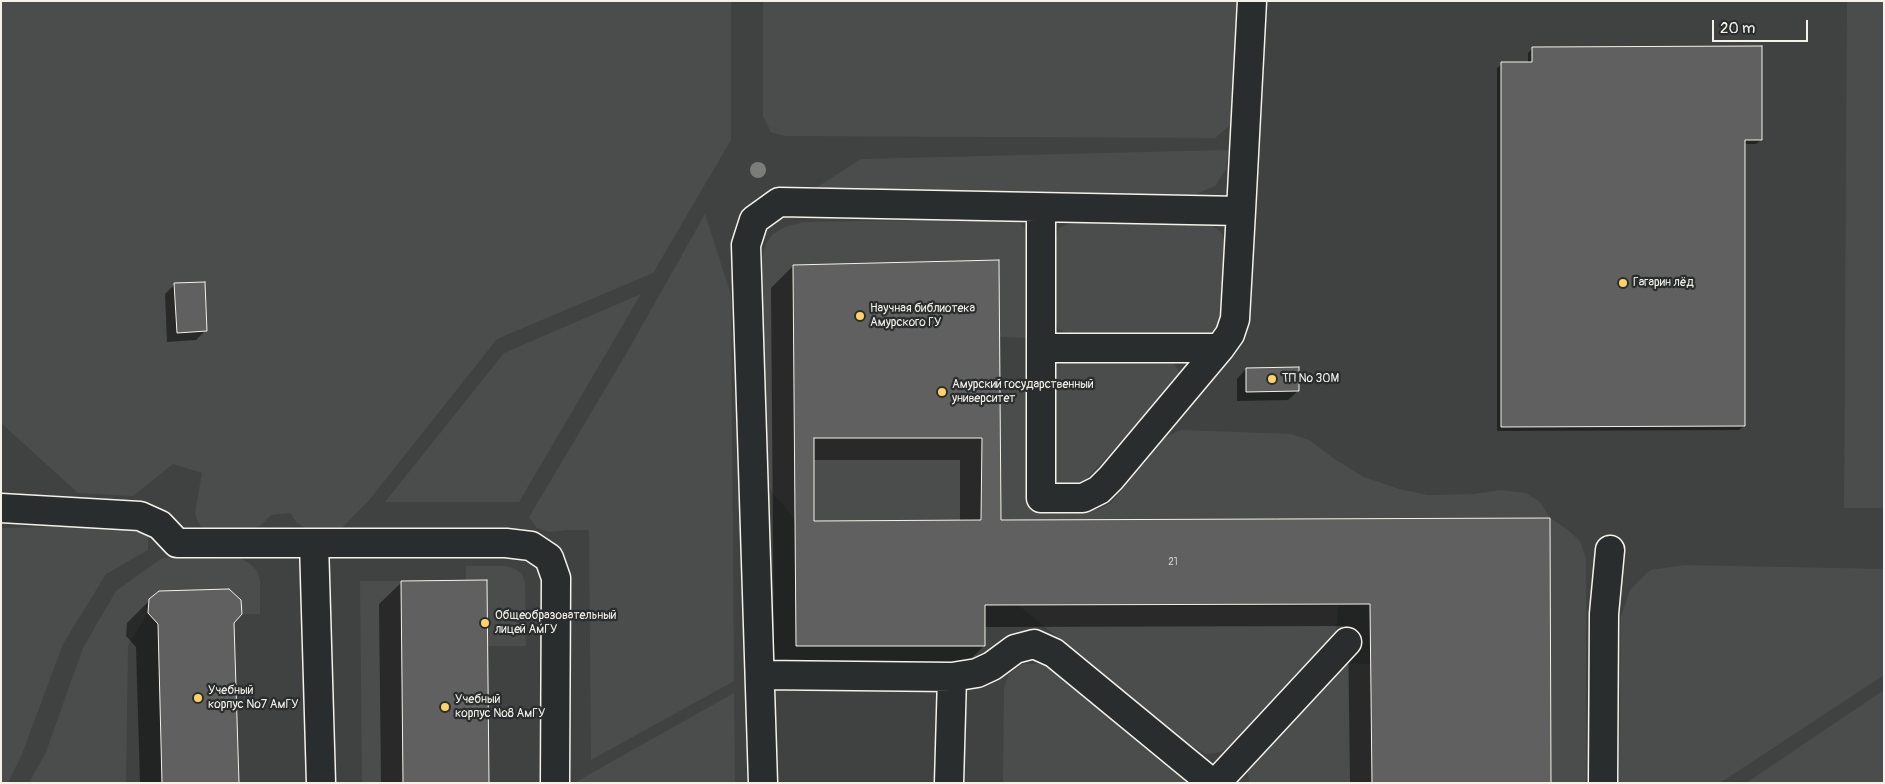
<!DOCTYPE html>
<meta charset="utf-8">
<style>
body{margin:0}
#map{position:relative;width:1885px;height:784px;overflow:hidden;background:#323535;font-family:Pangolin,sans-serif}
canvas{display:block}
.frame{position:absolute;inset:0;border:2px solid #f4f1e8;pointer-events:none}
.scale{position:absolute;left:1712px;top:20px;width:96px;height:22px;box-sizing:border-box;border:2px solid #f4f1e8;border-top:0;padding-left:6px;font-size:15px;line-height:18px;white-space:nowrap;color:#f4f1e8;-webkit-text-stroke:4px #2a2d2e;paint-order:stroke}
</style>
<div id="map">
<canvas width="1885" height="784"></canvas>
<div class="frame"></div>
<div class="scale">20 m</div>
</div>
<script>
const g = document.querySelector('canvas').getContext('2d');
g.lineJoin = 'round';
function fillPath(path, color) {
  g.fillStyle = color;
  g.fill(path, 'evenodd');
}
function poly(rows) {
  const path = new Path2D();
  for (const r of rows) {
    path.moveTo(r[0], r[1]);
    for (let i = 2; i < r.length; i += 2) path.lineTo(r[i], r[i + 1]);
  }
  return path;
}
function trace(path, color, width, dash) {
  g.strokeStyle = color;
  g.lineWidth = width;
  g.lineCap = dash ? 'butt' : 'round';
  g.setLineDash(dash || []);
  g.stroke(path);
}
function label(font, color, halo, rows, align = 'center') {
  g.font = font + ' Pangolin,sans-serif';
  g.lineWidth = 4.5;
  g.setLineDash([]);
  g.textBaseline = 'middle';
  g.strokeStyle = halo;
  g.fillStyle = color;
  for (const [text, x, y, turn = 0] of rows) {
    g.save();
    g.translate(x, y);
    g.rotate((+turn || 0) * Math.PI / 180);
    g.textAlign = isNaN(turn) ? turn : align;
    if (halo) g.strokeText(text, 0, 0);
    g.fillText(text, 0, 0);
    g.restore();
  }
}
const built = poly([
 [1,1,1884,1,1884,783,1,783]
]);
const green = poly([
 [1,1,731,1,731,140,653,273,497,339,370,499,342,528,306,528,297,523,290,513,271,515,260,526,249,531,211,532,203,529,198,522,195,513,202,473,173,464,133,496,78,493,1,423],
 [763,1,1238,1,1236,114,1229,126,1215,138,785,136,771,132,763,116],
 [1847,1,1884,1,1884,508,1844,508],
 [1228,150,1226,169,1215,186,1196,194,1039,197,805,195,861,159],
 [705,214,731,295,734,681,591,760,589,530,567,530,549,532,537,528,529,517,629,349],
 [1008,219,1020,223,1028,232,1031,338,1000,337,999,260,793,265,795,521,784,505,773,494,766,479,762,258,766,243,773,234,785,227,804,222],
 [1076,221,1210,224,1221,232,1226,244,1224,317,1216,331,1201,335,1073,335,1058,329,1052,314,1053,244,1059,228],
 [641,294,519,502,385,502,504,353],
 [1162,359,1173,362,1180,373,1177,383,1082,483,1067,487,1055,481,1049,469,1049,379,1056,367,1069,360],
 [1031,382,1032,508,1099,509,1111,503,1166,437,1181,430,1291,434,1309,440,1336,460,1364,477,1399,489,1428,495,1474,494,1501,490,1526,493,1540,502,1550,518,1568,530,1580,541,1586,558,1586,783,1551,783,1550,518,1001,520,1000,383],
 [814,438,982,438,981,520,814,521],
 [127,525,148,533,148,550,106,574,63,644,22,754,8,783,1,783,1,528],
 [162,558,241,559,249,563,257,571,260,580,260,614,242,614,241,600,229,589,160,591,149,599,148,613,128,645,126,783,29,783,46,752,83,648,116,591],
 [1685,565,1884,569,1884,675,1720,783,1619,783,1621,617,1630,590,1650,570],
 [466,566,506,566,515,569,522,574,525,583,526,646,488,646,487,580,466,580],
 [360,581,401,581,403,783,362,783],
 [1018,605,1338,606,1336,633,1237,741,1221,752,1206,754,1190,745],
 [1350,663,1371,664,1372,783,1249,783,1248,771,1253,754,1337,667],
 [1023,664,1045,664,1188,783,1003,783,1004,688,1009,674],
 [1884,690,1884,783,1746,783],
 [734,693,735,783,574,783]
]);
const shadow = poly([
 [1533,48,1761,140,1756,144,1744,144,1744,426,1739,430,1497,431,1497,68,1502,64,1528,64,1528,53],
 [998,261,1000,521,1549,520,1550,783,1350,783,1348,626,984,627,984,646,961,668,774,668,771,288,793,266],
 [813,460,960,460,960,521,812,522],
 [175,284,206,330,196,340,167,342,165,294],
 [1246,369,1298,391,1288,400,1237,401,1237,379],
 [402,582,487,783,381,783,379,604],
 [150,600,233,623,238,783,140,783,136,647,126,636,127,623]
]);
const building = poly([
 [1762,46,1762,140,1745,140,1745,426,1501,427,1501,62,1532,62,1532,47,1762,46],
 [999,260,1001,520,1550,518,1551,783,1372,783,1370,604,985,605,985,646,796,646,793,265,999,260],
 [814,438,982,438,981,520,814,521,814,438],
 [205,282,207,331,177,333,174,283,205,282],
 [1299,367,1299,391,1246,392,1246,368,1299,367],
 [487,580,489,783,403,783,401,581,487,580],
 [229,589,241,600,242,614,234,623,239,783,162,783,158,624,148,613,149,599,159,591,229,589]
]);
const minor = poly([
 [1041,208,1041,498,1083,498,1099,490,1111,478,1220,348,1230,334,1235,319,1241,211],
 [1041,348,1220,348],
 [1,508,140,516,160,525,177,543,506,543,531,546,549,558,556,578,555,783],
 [314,543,321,783],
 [760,675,952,677,949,783],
 [952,677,977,673,992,666,1015,649,1034,644,1054,653,1212,783],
 [763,783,746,245,754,220,779,202,1241,211,1252,1],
 [1216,783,1347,642],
 [1603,783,1604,614,1610,550]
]);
const trees = [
 [758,170]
];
const markers = [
 [1623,283,5,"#ffd166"],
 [860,316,5,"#ffd166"],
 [1272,379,5,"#ffd166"],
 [942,392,5,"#ffd166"],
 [485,623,5,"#ffd166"],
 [198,698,5,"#ffd166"],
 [445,707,5,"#ffd166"]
];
const numberNames = [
 ["21",1173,562]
];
const poiNames = [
 ["Гагарин лёд",1633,283],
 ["Научная библиотека",870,309],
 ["Амурского ГУ",870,323],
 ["ТП № 30М",1282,379],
 ["Амурский государственный",952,385],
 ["университет",952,399],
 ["Общеобразовательный",495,616],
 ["лицей АмГУ",495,630],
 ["Учебный",208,691],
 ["корпус №7 АмГУ",208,705],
 ["Учебный",455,700],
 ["корпус №8 АмГУ",455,714]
];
fillPath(built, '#404242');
fillPath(green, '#4b4d4c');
fillPath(shadow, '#0007');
fillPath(building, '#5f605f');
trace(building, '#f4f1e8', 1);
trace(minor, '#f4f1e8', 31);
trace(minor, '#2a2d2e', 28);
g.fillStyle = '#7c7d79';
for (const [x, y] of trees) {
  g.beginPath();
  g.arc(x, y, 8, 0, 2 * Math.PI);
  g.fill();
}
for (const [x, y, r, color] of markers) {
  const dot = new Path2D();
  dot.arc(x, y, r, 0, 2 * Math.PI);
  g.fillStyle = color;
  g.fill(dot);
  trace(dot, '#2a2d2e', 2);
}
label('10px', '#cfcdc6', null, numberNames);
label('12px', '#f4f1e8', '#2a2d2e', poiNames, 'left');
</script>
